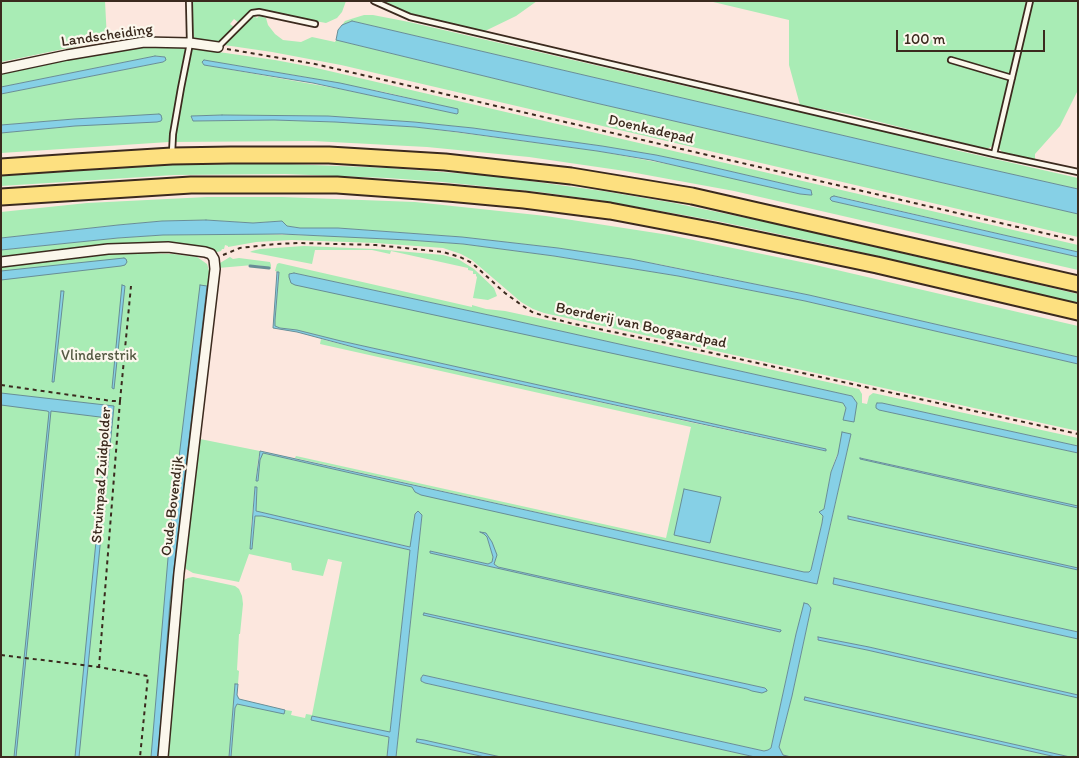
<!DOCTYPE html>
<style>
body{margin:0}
#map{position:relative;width:1079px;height:758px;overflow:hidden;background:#fce7de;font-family:Itim,sans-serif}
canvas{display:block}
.frame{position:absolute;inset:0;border:2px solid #3b2a1e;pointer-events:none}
.scale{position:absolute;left:896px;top:30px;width:149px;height:22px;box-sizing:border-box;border:2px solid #3b2a1e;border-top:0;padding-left:6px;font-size:15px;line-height:18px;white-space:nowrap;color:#3b2a1e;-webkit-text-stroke:4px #fbf7ec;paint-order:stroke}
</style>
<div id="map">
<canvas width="1079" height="758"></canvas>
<div class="frame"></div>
<div class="scale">100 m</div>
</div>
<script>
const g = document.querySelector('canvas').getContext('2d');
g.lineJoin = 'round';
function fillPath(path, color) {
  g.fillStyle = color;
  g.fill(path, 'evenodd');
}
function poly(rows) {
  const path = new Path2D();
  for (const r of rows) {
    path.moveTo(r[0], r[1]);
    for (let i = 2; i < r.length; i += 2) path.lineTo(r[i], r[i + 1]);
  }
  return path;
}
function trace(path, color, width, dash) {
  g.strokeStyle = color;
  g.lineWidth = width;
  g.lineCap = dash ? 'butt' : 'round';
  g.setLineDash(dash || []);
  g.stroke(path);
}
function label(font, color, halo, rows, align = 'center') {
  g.font = font + ' Itim,sans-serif';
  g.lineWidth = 4.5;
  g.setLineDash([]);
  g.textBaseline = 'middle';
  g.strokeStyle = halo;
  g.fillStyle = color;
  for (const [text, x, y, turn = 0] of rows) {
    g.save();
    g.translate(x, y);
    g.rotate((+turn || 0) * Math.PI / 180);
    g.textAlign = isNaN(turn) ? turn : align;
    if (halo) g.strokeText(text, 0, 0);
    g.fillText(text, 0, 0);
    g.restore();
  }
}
const green = poly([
 [1,1,105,1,107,40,1,62],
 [192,1,346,1,342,12,337,18,326,23,256,10,247,15,239,23,234,19,230,24,234,27,221,40,218,42,199,42,194,39,192,21],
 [378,1,537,1,516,16,483,32,409,14],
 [709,1,1026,1,994,145,987,149,848,114,800,105,789,65,789,20],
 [1032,1,1078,1,1078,90,1060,126,1035,154,1035,159,1003,153,998,147],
 [364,15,373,15,409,22,715,93,895,133,955,150,1078,178,1078,189,940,158,352,21,342,25,345,21,351,19],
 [254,16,257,18,259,16,266,18,268,25,275,34,283,40,301,42,312,37,335,42,336,40,587,101,1078,214,1078,237,341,65,272,52,224,45,250,18],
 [148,46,183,47,275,60,312,67,1078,245,1078,252,845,198,834,196,831,197,830,199,832,201,1078,257,1078,270,734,191,625,171,529,157,427,147,313,141,169,142,1,153,1,133,75,126,74,119,1,125,1,94,163,62,166,59,166,58,161,56,155,56,1,87,1,72,74,57],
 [204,60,300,76,384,92,457,109,457,114,340,89,204,65,202,62],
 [222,115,328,116,414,122,473,128,602,146,656,155,699,164,811,190,812,192,810,195,800,194,694,169,597,151,477,135,415,127,335,122,274,120,193,121,191,117,193,116],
 [237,164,288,164,389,168,493,176,603,191,674,203,780,225,1078,294,1078,303,839,247,717,221,598,200,539,192,442,182,388,178,285,174,174,175,1,186,1,176,172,165],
 [207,197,282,197,415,202,546,216,669,235,811,264,1078,326,1078,357,809,295,658,264,558,248,462,237,338,228,300,228,287,226,282,221,253,223,206,220,162,221,118,225,1,238,1,212,87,203],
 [252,234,337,236,408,240,463,244,554,256,678,276,805,301,1078,364,1078,431,544,313,533,309,521,302,472,260,461,254,443,248,376,243,292,240,256,242,228,247,228,246,225,245,224,249,222,249,221,251,213,253,205,249,1,258,1,250,118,238,163,235],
 [304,246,375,249,443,255,458,259,474,269,494,288,497,296,488,300,473,298,477,277,476,276,476,274,473,274,473,271,468,270,468,268,391,251,390,254,372,250,315,250,312,264,250,252,252,251,260,249],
 [144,253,173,254,197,257,207,264,208,267,210,276,184,487,172,606,159,757,158,757,162,710,156,757,1,757,1,267,107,254],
 [230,257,233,259,239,258,270,262,271,265,271,269,263,266,253,265,218,268,220,263],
 [279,263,472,307,472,305,486,309,505,311,533,317,859,389,862,394,862,403,867,404,869,396,873,393,1078,438,1078,446,882,403,880,410,1078,453,1078,506,861,458,860,459,1078,508,1078,568,849,516,848,519,1078,570,1078,632,834,578,833,584,1078,639,1078,695,869,647,818,637,817,638,818,640,867,650,1078,698,1078,757,1070,757,805,697,804,700,1056,757,791,757,783,755,779,747,792,696,811,608,808,604,805,603,796,634,771,748,768,750,764,751,423,675,421,677,421,681,425,683,755,757,501,757,417,739,416,742,485,757,396,757,422,515,415,514,411,547,255,511,257,488,255,487,251,527,252,549,255,516,262,516,410,550,390,733,312,716,311,720,389,737,387,757,231,757,235,708,237,704,284,713,285,710,292,711,291,715,305,718,306,714,312,715,342,562,328,559,323,576,292,570,291,563,249,554,239,582,193,573,186,569,184,565,200,439,260,451,258,460,256,481,258,481,260,460,262,453,413,487,413,489,819,576,851,434,836,457,831,472,824,509,821,514,823,516,822,523,811,570,809,572,804,572,715,552,295,458,296,456,666,538,691,427,320,344,321,339,372,352,694,423,825,451,826,449,341,341,297,330,280,328,275,326,275,320,279,272,275,271,277,264],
 [291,273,294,273,498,317,852,396,857,403,846,408,843,403],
 [484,534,492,542,496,558,494,564,498,567,780,630,781,631,779,632,430,553,431,551,488,564,492,562,493,557,487,537],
 [424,614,424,613,765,688,752,691,747,689],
 [193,577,235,586,239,589,242,596,243,604,240,634,239,634,237,670,239,671,238,684,235,685,229,757,168,757,172,694,182,584,184,580,188,578]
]);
const water = poly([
 [352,21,940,158,1078,189,1078,214,587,101,336,40,338,30,342,25,352,21],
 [155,56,165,57,166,60,163,62,1,94,1,87,155,56],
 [204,60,340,83,458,109,458,113,457,114,313,83,204,65,202,62,204,60],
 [159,114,161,115,162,119,161,121,157,122,75,126,1,133,1,125,74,119,159,114],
 [222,115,328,116,414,122,473,128,602,146,656,155,699,164,811,190,812,195,810,195,800,194,651,160,597,151,458,132,415,127,335,122,274,120,193,121,191,116,222,115],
 [834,196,1078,252,1078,257,832,201,830,199,831,197,834,196],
 [206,220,253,223,282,221,287,226,300,228,338,228,462,237,558,248,631,259,809,295,1078,357,1078,364,805,301,678,276,554,256,463,244,408,240,282,234,163,235,118,238,1,250,1,238,118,225,162,221,206,220],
 [124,258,126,259,127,262,125,265,121,266,1,280,1,271,124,258],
 [277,272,279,272,275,320,275,326,280,328,297,330,341,341,826,449,826,451,372,352,297,332,273,328,277,272],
 [294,273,498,317,852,396,857,403,854,422,843,420,846,408,843,403,295,285,291,283,289,277,289,274,294,273],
 [122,285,125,286,114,389,112,388,122,285],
 [200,285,207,286,170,602,158,757,151,757,171,523,200,285],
 [61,291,64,291,54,382,52,382,61,291],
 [1,393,114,406,79,757,75,757,108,418,51,411,16,757,14,757,49,412,47,411,1,405,1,393],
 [877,403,882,403,1078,446,1078,453,879,410,876,408,876,405,877,403],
 [842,432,851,434,817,584,421,495,415,492,412,487,263,453,260,460,258,481,256,481,260,451,715,552,804,572,809,572,811,570,822,523,823,516,819,512,824,509,831,472,838,454,842,432],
 [860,458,1078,506,1078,508,860,459,860,458],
 [255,487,257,487,256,511,410,547,415,514,418,511,422,515,396,757,387,757,389,737,311,720,312,716,390,732,410,550,262,516,255,516,252,549,250,549,255,487],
 [684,489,721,497,710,543,674,535,684,489],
 [848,516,1078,568,1078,570,848,519,848,516],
 [480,532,486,533,492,542,497,555,494,564,498,567,781,630,781,631,780,632,430,553,430,551,488,564,492,562,493,557,487,537,484,534,480,532],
 [834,578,1078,632,1078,639,833,584,834,578],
 [804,603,808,604,811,608,792,696,779,747,783,755,791,757,755,757,425,683,421,681,421,678,423,675,764,751,768,750,771,748,796,634,804,603],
 [424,613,765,688,767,690,767,691,762,693,752,691,747,689,423,615,424,613],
 [818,637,869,647,1078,695,1078,698,867,650,818,640,818,637],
 [235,684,238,684,237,695,239,699,285,710,284,714,237,704,235,708,231,757,229,757,235,684],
 [805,697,1070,757,1056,757,804,700,805,697],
 [417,739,424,740,501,757,485,757,416,742,417,739]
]);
const stream = poly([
 [250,266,269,268]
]);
const path = poly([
 [227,49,315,64,354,73,1078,241],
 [223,255,240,248,275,244,299,243,376,245,443,252,460,257,472,263,505,293,520,304,532,312,544,316,570,323,676,345,1078,434],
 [1,385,112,401,120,401,99,667],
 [120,401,131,286],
 [1,655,99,667,148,676,140,757]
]);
const lane = poly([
 [374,1,410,17,994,154,1078,172],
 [218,47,252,13,259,12,315,24],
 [951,60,1012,78],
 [172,153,173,134,181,88,190,43,189,1],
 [994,154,1030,1]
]);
const street = poly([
 [1,69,67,55,144,42,190,43,218,47],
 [1,262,108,249,168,247,205,252,211,254,214,259,215,269,179,573,163,757]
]);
const highway = poly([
 [1,167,75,162,172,156,231,155,329,155,445,162,571,176,692,196,1078,284],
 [1,197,191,185,337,185,448,193,524,200,610,211,715,231,877,265,1078,312]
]);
const streetNames = [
 ["Landscheiding",107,36,-8],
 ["Doenkadepad",651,130,13],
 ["Boerderij van Boogaardpad",641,326,12],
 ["Struinpad Zuidpolder",102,475,-86],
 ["Oude Bovendijk",173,506,-83]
];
const parkNames = [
 ["Vlinderstrik",99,356]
];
fillPath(green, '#a9ecb5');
fillPath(water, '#86d0e6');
trace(water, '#688e96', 1);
trace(stream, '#688e96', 3);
trace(lane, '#3b2a1e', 8);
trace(street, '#3b2a1e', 12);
trace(highway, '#3b2a1e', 19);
trace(path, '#3b2a1e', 2, [4, 4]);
trace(lane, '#fbf7ec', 4.5);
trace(street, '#fbf7ec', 9);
trace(highway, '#fde080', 15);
label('15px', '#3b2a1e', '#fbf7ec', streetNames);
label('15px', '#565a44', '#fbf7ec', parkNames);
</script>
